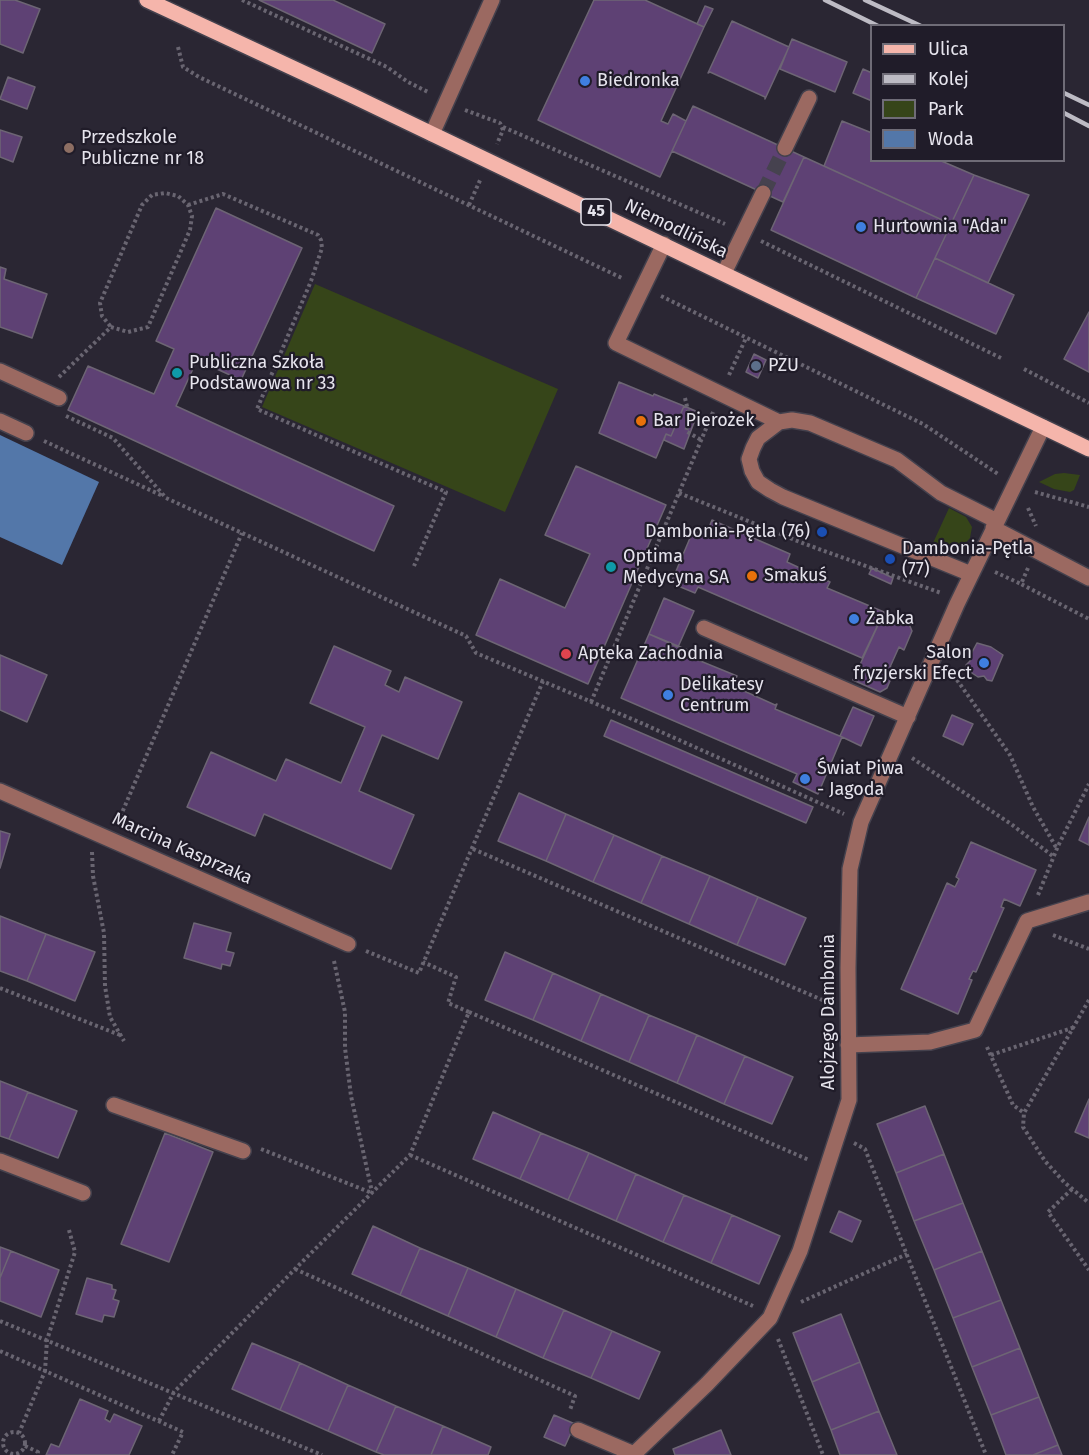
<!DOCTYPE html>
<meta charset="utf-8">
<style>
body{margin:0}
#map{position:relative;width:1089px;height:1455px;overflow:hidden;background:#2a2633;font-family:"Fira Sans",sans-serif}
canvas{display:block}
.legend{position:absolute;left:870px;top:24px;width:195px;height:138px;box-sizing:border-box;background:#201c29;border:2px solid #6f6c77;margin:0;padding:8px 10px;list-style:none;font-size:18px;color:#e6e4ed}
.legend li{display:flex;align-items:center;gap:12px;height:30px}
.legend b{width:30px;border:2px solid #6f6c77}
</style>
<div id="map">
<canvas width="1089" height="1455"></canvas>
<ul class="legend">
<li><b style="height:8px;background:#f5b5ab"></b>Ulica</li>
<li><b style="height:8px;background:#bdbbc4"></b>Kolej</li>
<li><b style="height:16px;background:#364519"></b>Park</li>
<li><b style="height:16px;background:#5377a9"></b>Woda</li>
</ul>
</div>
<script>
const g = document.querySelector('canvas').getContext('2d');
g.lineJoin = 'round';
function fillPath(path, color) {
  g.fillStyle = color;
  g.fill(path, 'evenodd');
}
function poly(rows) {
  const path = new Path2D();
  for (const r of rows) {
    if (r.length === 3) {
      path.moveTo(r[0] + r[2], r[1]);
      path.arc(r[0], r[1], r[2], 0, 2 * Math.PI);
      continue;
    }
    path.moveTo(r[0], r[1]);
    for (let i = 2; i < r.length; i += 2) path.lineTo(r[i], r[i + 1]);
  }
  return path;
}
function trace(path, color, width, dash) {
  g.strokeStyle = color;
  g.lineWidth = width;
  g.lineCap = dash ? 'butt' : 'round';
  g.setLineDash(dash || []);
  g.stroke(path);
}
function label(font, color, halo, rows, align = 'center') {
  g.font = font + ' "Fira Sans",sans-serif';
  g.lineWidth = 4.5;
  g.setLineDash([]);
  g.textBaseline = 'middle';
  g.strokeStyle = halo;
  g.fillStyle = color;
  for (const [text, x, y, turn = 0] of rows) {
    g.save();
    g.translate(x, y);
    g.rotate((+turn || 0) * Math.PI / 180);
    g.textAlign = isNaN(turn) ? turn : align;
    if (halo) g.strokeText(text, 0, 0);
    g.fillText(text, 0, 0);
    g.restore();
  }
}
const green = poly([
 [315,284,558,389,505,512,262,407],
 [1064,473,1080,475,1074,490,1070,492,1054,489,1039,482,1055,474],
 [949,508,966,517,972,527,970,538,961,548,949,548,933,543]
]);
const water = poly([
 [0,435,99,482,62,565,0,537]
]);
const building = poly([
 [0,0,15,0,40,9,23,53,0,44,0,0],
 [259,0,333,0,385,24,372,53,259,0],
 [594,0,645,0,704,27,661,121,668,124,673,114,686,121,660,177,538,120,594,0],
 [705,6,713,9,704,27,697,24,705,6],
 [732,21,789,47,765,99,765,97,710,72,708,73,732,21],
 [792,39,847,62,835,92,780,69,792,39],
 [863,69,872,73,872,101,853,93,863,69],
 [8,77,35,87,27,109,0,99,8,77],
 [693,106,804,157,783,202,672,151,693,106],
 [842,121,872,133,872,160,939,160,974,175,951,224,824,166,842,121],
 [0,130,22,137,13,162,0,157,0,130],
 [804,157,951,224,916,298,771,230,804,157],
 [974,175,1029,195,988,283,935,258,974,175],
 [216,208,302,248,241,380,197,360,176,406,394,506,374,551,68,410,88,366,154,394,174,349,156,341,216,208],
 [935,258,1014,295,996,334,916,298,935,258],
 [0,267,6,269,4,279,47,294,32,338,0,327,0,267],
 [1089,312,1089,372,1064,359,1089,312],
 [754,354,766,360,758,378,746,372,754,354],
 [619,382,653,396,654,394,684,406,671,436,666,434,656,458,599,433,619,382],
 [684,406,698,412,684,449,664,440,666,434,671,436,684,406],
 [576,466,666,505,588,684,476,635,500,579,565,608,590,554,545,535,576,466],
 [712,520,790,554,787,562,830,582,827,588,884,612,862,658,698,587,695,593,671,583,693,531,705,537,712,520],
 [872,568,893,578,891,584,869,574,872,568],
 [664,598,694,611,678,647,649,634,664,598],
 [884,612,909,624,912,631,904,650,899,647,890,667,895,669,887,688,880,692,853,680,884,612],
 [649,634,695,653,693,658,737,676,733,686,775,705,777,704,775,709,842,737,818,794,793,782,797,774,621,698,649,634],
 [977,643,991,647,1003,655,992,681,987,680,984,676,978,677,966,669,966,665,970,661,970,656,977,643],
 [334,646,391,671,385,685,399,692,405,677,462,702,438,759,382,735,359,791,414,815,391,869,264,814,255,836,187,807,211,752,276,781,286,759,341,783,365,727,310,703,334,646],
 [0,655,47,675,27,722,0,710,0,655],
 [853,707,874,716,861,746,840,736,853,707],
 [952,715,973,724,963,745,943,736,952,715],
 [611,720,813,807,806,823,604,736,611,720],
 [519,793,566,814,546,861,498,841,519,793],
 [566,814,614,835,593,882,546,861,566,814],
 [1089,817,1089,845,1079,840,1089,817],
 [0,831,10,834,0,868,0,831],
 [614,835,662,856,641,903,593,882,614,835],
 [971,842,1036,870,1020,906,1004,899,1001,907,1004,908,1003,910,976,972,973,971,969,979,972,980,958,1014,901,989,947,883,955,887,959,879,956,877,971,842],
 [662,856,710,876,689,924,641,903,662,856],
 [710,876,758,897,737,945,689,924,710,876],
 [758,897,806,918,785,965,737,945,758,897],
 [0,916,46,934,27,981,0,971,0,916],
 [194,923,231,933,226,951,234,953,230,966,222,964,221,969,184,958,194,923],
 [46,934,95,952,75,1001,27,981,46,934],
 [505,952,553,973,533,1020,485,1000,505,952],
 [553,973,601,994,581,1041,533,1020,553,973],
 [601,994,649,1015,629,1062,581,1041,601,994],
 [649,1015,697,1035,677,1083,629,1062,649,1015],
 [697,1035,745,1056,724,1104,677,1083,697,1035],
 [745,1056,793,1077,772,1124,724,1104,745,1056],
 [0,1081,28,1092,9,1139,0,1136,0,1081],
 [28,1092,77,1111,58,1158,9,1139,28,1092],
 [1089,1099,1089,1138,1075,1132,1089,1099],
 [925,1106,944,1154,896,1173,877,1124,925,1106],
 [493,1112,541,1133,520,1179,473,1159,493,1112],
 [165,1133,213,1152,169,1262,121,1244,165,1133],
 [541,1133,589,1153,568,1200,520,1179,541,1133],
 [589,1153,636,1174,616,1221,568,1200,589,1153],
 [944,1154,963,1203,914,1221,896,1173,944,1154],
 [636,1174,684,1195,663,1242,616,1221,636,1174],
 [684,1195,732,1215,711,1263,663,1242,684,1195],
 [963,1203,982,1251,934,1270,914,1221,963,1203],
 [839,1211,861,1221,852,1242,830,1232,839,1211],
 [732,1215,780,1236,759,1284,711,1263,732,1215],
 [373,1226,420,1248,400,1295,352,1274,373,1226],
 [0,1247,11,1251,0,1278,0,1247],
 [420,1248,468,1268,448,1316,400,1295,420,1248],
 [11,1251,59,1270,41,1317,0,1301,0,1278,11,1251],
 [982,1251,1001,1300,953,1318,934,1270,982,1251],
 [468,1268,516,1289,496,1337,448,1316,468,1268],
 [87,1278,112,1285,112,1289,116,1290,113,1299,119,1301,114,1317,104,1315,102,1322,76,1314,87,1278],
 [516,1289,564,1310,543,1358,496,1337,516,1289],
 [1001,1300,1020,1348,972,1367,953,1318,1001,1300],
 [564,1310,612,1331,591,1378,543,1358,564,1310],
 [841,1314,860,1362,812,1382,793,1333,841,1314],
 [612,1331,660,1352,639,1399,591,1378,612,1331],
 [252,1343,300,1363,280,1410,232,1389,252,1343],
 [1020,1348,1039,1397,991,1415,972,1367,1020,1348],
 [860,1362,879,1411,831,1430,812,1382,860,1362],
 [300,1363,348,1385,328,1431,280,1410,300,1363],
 [348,1385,396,1406,376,1452,328,1431,348,1385],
 [1039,1397,1058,1445,1033,1455,1006,1455,991,1415,1039,1397],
 [80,1399,108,1411,105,1419,110,1422,114,1414,142,1426,129,1455,46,1455,51,1444,59,1447,80,1399],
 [396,1406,443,1426,431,1455,384,1455,376,1452,396,1406],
 [879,1411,897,1455,840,1455,831,1430,879,1411],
 [554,1415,575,1424,565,1446,544,1437,554,1415],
 [443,1426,491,1447,488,1455,431,1455,443,1426],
 [721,1430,731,1455,675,1455,673,1449,721,1430],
 [1058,1445,1062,1455,1033,1455,1058,1445]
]);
const minorTunnel = poly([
 [763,193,785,148]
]);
const path = poly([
 [242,0,387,67,408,82,428,92],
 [178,47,183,67,199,77,624,279],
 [465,110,500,123,503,130,497,144],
 [503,127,725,224],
 [188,205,223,194,318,235,321,240,322,248,311,281,257,409,446,492,414,566],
 [469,205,481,178],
 [761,241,1001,358],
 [661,296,923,424,998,474],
 [1024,369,1089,403],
 [729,375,746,338],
 [59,377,111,327,128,332,148,327,190,230,192,216,188,205,178,196,165,193,152,195,142,205,100,303,102,316,111,327],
 [685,398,690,419,686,431,701,440],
 [66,416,113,438,166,498,466,636,476,653,639,722,844,814],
 [44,441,163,496],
 [1035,492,1089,507],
 [679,493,805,544,941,593],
 [1028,508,1036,526],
 [1028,568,1021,584,1089,619],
 [995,572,1021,584],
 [950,670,1010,755,1033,807,1057,849],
 [591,702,713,412],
 [912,758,1011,824,1054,857],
 [118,822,242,533],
 [473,849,827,1002],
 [92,852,93,876,104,933,105,986,110,1017,124,1041],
 [1038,895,1058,846,1089,784],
 [1053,935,1089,949],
 [366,951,419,973,543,681],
 [334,961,345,1012,345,1048,351,1096,372,1192],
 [0,988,120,1035],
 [1089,1000,1024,1113,1023,1127,1045,1161,1064,1182,1089,1203],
 [469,1012,809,1160],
 [987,1047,1013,1105,1024,1113],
 [991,1055,1075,1027],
 [854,1143,865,1149,986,1455],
 [261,1149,372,1193],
 [410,1155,753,1306],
 [1072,1189,1048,1212,1089,1270],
 [69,1230,75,1252,47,1340,45,1371,183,1432,172,1455],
 [295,1269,575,1396,570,1410],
 [801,1302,907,1254],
 [0,1321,322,1455],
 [778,1339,823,1455],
 [0,1351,45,1371,19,1433],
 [159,1421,174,1392,300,1264,410,1155,469,1012,448,1003,456,977,423,962],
 [14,1443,11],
 [25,1446,38,1452,36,1455]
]);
const minor = poly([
 [432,134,492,0],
 [785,148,809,98],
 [664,244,616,343,779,422],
 [724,273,763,193],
 [0,371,59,398],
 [0,421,26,433],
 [993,528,1089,578],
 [971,574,783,497,770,490,758,482,752,471,749,459,753,448,758,438,779,422,792,420,810,423,897,460,941,493,997,521],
 [704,628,908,717],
 [0,791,348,944],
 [848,1045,930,1042,975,1030,1027,921,1089,902],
 [114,1105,243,1151],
 [0,1161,83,1193],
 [578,1430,634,1454],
 [633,1455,707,1384,770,1318,800,1251,849,1100,848,968,850,869,861,822,957,604,1043,427]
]);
const major = poly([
 [147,0,353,96,1089,449]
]);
const rail = poly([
 [825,0,878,26],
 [865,0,921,26],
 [1064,93,1089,105],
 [1064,113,1089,126]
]);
const markers = [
 [585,81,6,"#3f7fe0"],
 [69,148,6,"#8d6e63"],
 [861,227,6,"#3f7fe0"],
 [756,366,6,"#5c6f8a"],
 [177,373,6,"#0f9aa8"],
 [641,421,6,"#e8710a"],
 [822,532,6,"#1a4fb4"],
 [890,559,6,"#1a4fb4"],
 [611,567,6,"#0f9aa8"],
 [752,576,6,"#e8710a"],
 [854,619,6,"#3f7fe0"],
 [566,654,6,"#e0444e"],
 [984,663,6,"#3f7fe0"],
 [668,695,6,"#3f7fe0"],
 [805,779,6,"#3f7fe0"]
];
const shields = [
 [596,212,30]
];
const shieldNames = [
 ["45",596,212]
];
const poiNames = [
 ["Biedronka",597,81],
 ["Przedszkole",81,138],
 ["Publiczne nr 18",81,159],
 ["Hurtownia \"Ada\"",873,227],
 ["Publiczna Szkoła",189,363],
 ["Podstawowa nr 33",189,384],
 ["PZU",768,366],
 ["Bar Pierożek",653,421],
 ["Dambonia-Pętla (76)",810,532,"right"],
 ["Dambonia-Pętla",902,549],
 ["(77)",902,570],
 ["Optima",623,557],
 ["Medycyna SA",623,578],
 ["Smakuś",764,576],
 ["Żabka",866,619],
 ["Salon",972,653,"right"],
 ["fryzjerski Efect",972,674,"right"],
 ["Apteka Zachodnia",578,654],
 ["Delikatesy",680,685],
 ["Centrum",680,706],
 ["Świat Piwa",817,769],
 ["- Jagoda",817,790]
];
const streetNames = [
 ["Niemodlińska",676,229,26],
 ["Marcina Kasprzaka",182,849,24],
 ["Alojzego Dambonia",829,1012,-90]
];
fillPath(green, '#364519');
fillPath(water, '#5377a9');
fillPath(building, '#5e4174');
trace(building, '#6d6574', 1.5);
trace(minorTunnel, '#46424f', 15, [15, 8]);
trace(minor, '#44414d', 18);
trace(major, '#44414d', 18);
trace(path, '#696571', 4, [3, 3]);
trace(minor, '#9b6961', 15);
trace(major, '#f5b5ab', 15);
trace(rail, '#bdbbc4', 4.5);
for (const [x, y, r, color] of markers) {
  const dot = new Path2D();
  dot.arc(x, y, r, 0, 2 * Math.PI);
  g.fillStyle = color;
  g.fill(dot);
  trace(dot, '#201c29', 2);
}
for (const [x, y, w] of shields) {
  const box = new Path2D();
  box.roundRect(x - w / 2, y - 13, w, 26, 4.5);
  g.fillStyle = '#201c29';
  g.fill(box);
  trace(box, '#e6e4ed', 1.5);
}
label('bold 16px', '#e6e4ed', null, shieldNames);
label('18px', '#e6e4ed', '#201c29', poiNames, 'left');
label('18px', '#e6e4ed', '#201c29', streetNames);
</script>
